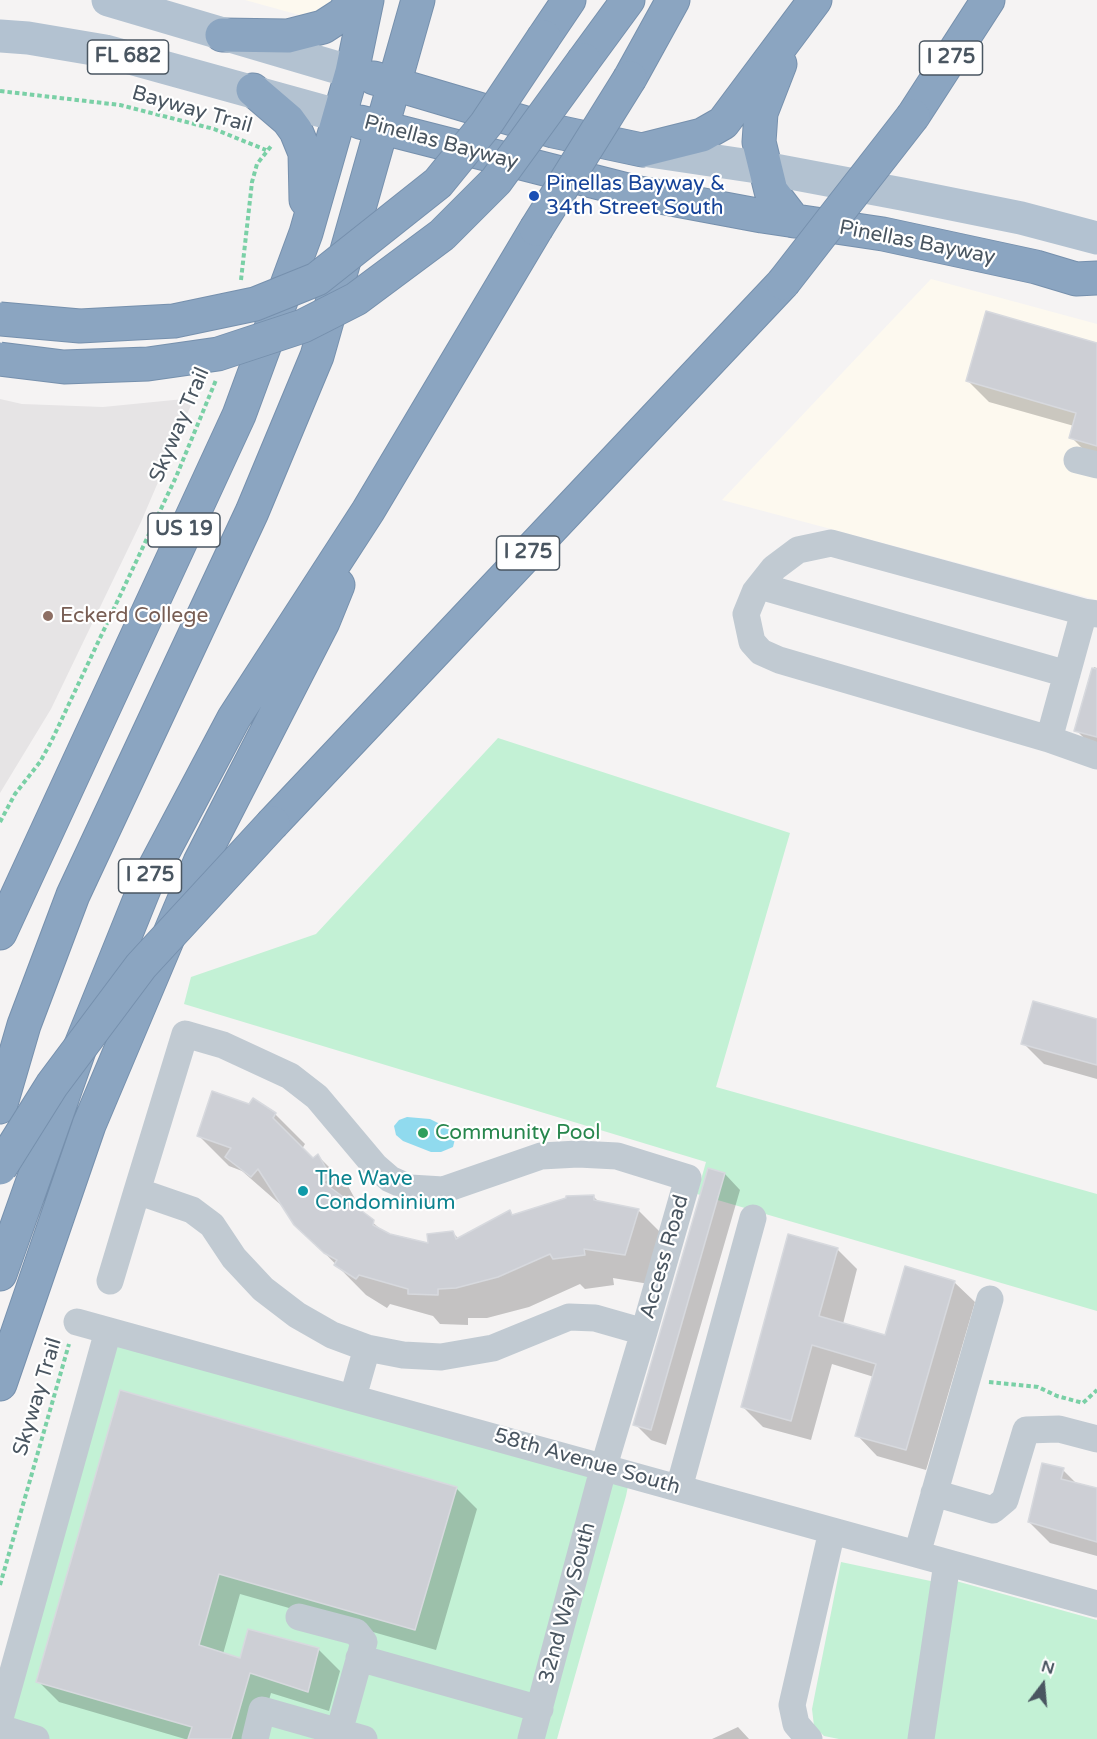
<!DOCTYPE html>
<style>
body{margin:0}
#map{position:relative;width:1097px;height:1739px;overflow:hidden;background:#f5f3f3;font-family:"Varela Round",sans-serif}
canvas{display:block}
.north{position:absolute;left:1013px;top:1655px;width:60px;height:60px;-webkit-text-stroke:4px #fff;paint-order:stroke;rotate:16deg;font-size:16px;font-weight:700;line-height:24px;text-align:center;color:#4a5661}
.north::after{content:'';display:block;margin:auto;width:21px;height:27px;background:#4a5661;clip-path:polygon(50% 0,100% 100%,50% 72%,0 100%)}
</style>
<div id="map">
<canvas width="1097" height="1739"></canvas>
<div class="north">N</div>
</div>
<script>
const g = document.querySelector('canvas').getContext('2d');
g.lineJoin = 'round';
function fillPath(path, color) {
  g.fillStyle = color;
  g.fill(path, 'evenodd');
}
function poly(rows) {
  const path = new Path2D();
  for (const r of rows) {
    path.moveTo(r[0], r[1]);
    for (let i = 2; i < r.length; i += 2) path.lineTo(r[i], r[i + 1]);
  }
  return path;
}
function trace(path, color, width, dash) {
  g.strokeStyle = color;
  g.lineWidth = width;
  g.lineCap = dash ? 'butt' : 'round';
  g.setLineDash(dash || []);
  g.stroke(path);
}
function label(font, color, halo, rows, align = 'center') {
  g.font = font + ' "Varela Round",sans-serif';
  g.lineWidth = 4.5;
  g.setLineDash([]);
  g.textBaseline = 'middle';
  g.strokeStyle = halo;
  g.fillStyle = color;
  for (const [text, x, y, turn = 0] of rows) {
    g.save();
    g.translate(x, y);
    g.rotate((+turn || 0) * Math.PI / 180);
    g.textAlign = isNaN(turn) ? turn : align;
    if (halo) g.strokeText(text, 0, 0);
    g.fillText(text, 0, 0);
    g.restore();
  }
}
const commercial = poly([
 [245,0,340,0,310,18],
 [931,279,1097,324,1097,600,722,500]
]);
const education = poly([
 [194,398,141,522,51,709,0,793,0,399,22,404,103,407]
]);
const green = poly([
 [498,738,790,833,716,1087,1097,1194,1097,1311,697,1194,706,1162,184,1004,191,977,316,934],
 [97,1340,590,1475,520,1739,0,1739],
 [611,1481,628,1486,626,1496,557,1739,543,1739],
 [841,1562,940,1583,913,1739,839,1739,824,1736,814,1726,812,1709],
 [956,1581,1097,1620,1097,1739,932,1739]
]);
const water = poly([
 [407,1117,430,1119,448,1128,455,1139,453,1147,441,1152,431,1152,403,1141,396,1135,394,1126,399,1120]
]);
const shadow = poly([
 [1097,344,1097,460,1092,458,1071,437,1074,426,989,402,968,381],
 [1094,667,1097,668,1097,751,1076,730],
 [1097,1021,1097,1079,1044,1064,1023,1043],
 [275,1114,305,1144,302,1149,313,1160,318,1156,348,1186,360,1208,357,1209,385,1233,429,1245,453,1233,459,1239,510,1212,513,1216,594,1197,599,1202,638,1210,668,1240,655,1285,613,1278,614,1285,585,1289,580,1284,529,1307,487,1318,468,1318,468,1325,440,1324,433,1316,390,1304,387,1308,366,1295,296,1224,282,1206,242,1171,229,1166,199,1136],
 [709,1170,725,1174,740,1190,666,1445,651,1440,635,1424],
 [837,1249,857,1269,843,1324,886,1337,954,1282,975,1302,926,1470,877,1456,857,1435,874,1377,832,1364,811,1440,763,1427,743,1407],
 [122,1391,456,1488,477,1509,436,1650,240,1594,223,1654,241,1660,249,1631,319,1650,340,1671,329,1711,271,1693,258,1739,185,1739,59,1702,38,1681],
 [1063,1470,1078,1485,1097,1490,1097,1556,1050,1543,1029,1522],
 [738,1727,749,1739,712,1739]
]);
const building = poly([
 [986,311,1097,343,1097,446,1069,438,1076,413,966,381,986,311],
 [1092,668,1097,669,1097,737,1074,731,1092,668],
 [1033,1001,1097,1019,1097,1065,1021,1044,1033,1001],
 [212,1091,249,1104,253,1098,276,1113,273,1118,313,1158,318,1154,331,1177,323,1182,374,1220,373,1225,390,1234,428,1243,427,1234,453,1231,456,1239,510,1210,512,1215,566,1198,566,1196,594,1195,594,1200,639,1209,625,1255,584,1249,585,1255,553,1259,550,1254,498,1277,456,1288,438,1289,438,1295,408,1294,408,1289,359,1275,356,1279,334,1265,337,1260,324,1253,294,1225,258,1169,251,1177,225,1157,231,1148,197,1136,212,1091],
 [708,1168,725,1173,651,1430,633,1425,708,1168],
 [788,1234,838,1248,819,1316,885,1335,905,1266,955,1281,906,1450,855,1436,876,1364,812,1345,791,1421,741,1407,788,1234],
 [120,1390,457,1487,415,1630,219,1574,199,1645,240,1658,248,1629,319,1648,308,1692,250,1673,231,1739,188,1739,192,1727,36,1682,120,1390],
 [1042,1463,1064,1468,1061,1479,1097,1488,1097,1542,1028,1522,1042,1463]
]);
const path = poly([
 [0,91,120,105,214,129,266,150],
 [241,280,252,182,257,164,272,145],
 [0,822,15,794,40,762,51,742,176,477,216,380],
 [989,1382,1038,1387,1057,1396,1083,1403,1097,1390],
 [0,1585,69,1344]
]);
const minor = poly([
 [1077,460,1097,465],
 [760,586,1067,674],
 [1097,614,1084,612,1049,739,1097,756],
 [1049,739,779,660,761,652,752,642,746,614,755,592,774,568,798,550,831,543,1084,612],
 [110,1281,137,1191],
 [77,1322,1097,1604],
 [353,1397,367,1348],
 [679,1488,753,1218],
 [934,1493,993,1510,1005,1500,1026,1430,1059,1429,1097,1439],
 [917,1554,990,1299],
 [299,1617,356,1632,364,1642,339,1732],
 [359,1658,540,1709],
 [0,1718,108,1331],
 [0,1728,36,1739],
 [255,1739,262,1710,364,1739],
 [531,1739,604,1466,644,1332,688,1178,617,1156,578,1154,541,1156,443,1190,410,1188,390,1179,375,1166,317,1097,290,1076,223,1045,185,1034,137,1191,192,1210,212,1225,234,1258,263,1289,297,1315,332,1335,367,1348,403,1355,441,1357,493,1348,569,1317,595,1318,644,1332],
 [809,1739,796,1724,792,1705,832,1531],
 [921,1739,947,1563]
]);
const major = poly([
 [108,0,352,72],
 [0,36,28,38,105,51,340,116],
 [643,150,764,168,902,194,1021,218,1097,238]
]);
const highway = poly([
 [222,35,288,36,323,27,343,14,353,0],
 [544,37,569,0],
 [584,60,628,0],
 [780,64,761,113,759,142,771,191,794,221],
 [374,78,553,131,642,150,702,135,723,123,815,0],
 [630,78,673,0],
 [253,90,288,120,296,131,305,153,306,200],
 [913,116,988,0],
 [360,122,639,193,762,216,883,234,1036,267,1076,279,1097,278],
 [273,823,783,283],
 [0,933,239,415,306,233,352,72,367,0],
 [0,1107,24,1025,73,895,252,512,317,356,418,0],
 [0,1274,81,1045,146,884,234,718,368,511,536,229],
 [0,1384,89,1125,200,862,323,622,338,585]
]);
const highwayBridge = poly([
 [536,229,630,78],
 [783,283,913,116],
 [0,319,80,326,174,321,255,304,317,279,438,183,486,124,544,37],
 [0,359,64,367,148,364,218,354,303,326,356,299,442,235,496,181,584,60],
 [0,1168,52,1085,141,966,273,823]
]);
const markers = [
 [534,196,6,"#1a4fb4"],
 [48,616,6,"#8d6e63"],
 [423,1133,6,"#2e9e5b"],
 [303,1191,6,"#0f9aa8"]
];
const shields = [
 [128,57,81],
 [951,58,63],
 [184,530,72],
 [528,553,63],
 [150,876,63]
];
const shieldNames = [
 ["FL 682",128,57],
 ["I 275",951,58],
 ["US 19",184,530],
 ["I 275",528,553],
 ["I 275",150,876]
];
const streetNames = [
 ["Bayway Trail",192,110,16],
 ["Pinellas Bayway",441,143,15],
 ["Pinellas Bayway",917,243,11],
 ["Skyway Trail",180,425,-67],
 ["Access Road",665,1257,-74],
 ["Skyway Trail",38,1397,-73],
 ["58th Avenue South",587,1462,16],
 ["32nd Way South",568,1603,-75]
];
const transitNames = [
 ["Pinellas Bayway &",546,184],
 ["34th Street South",546,208]
];
const educationNames = [
 ["Eckerd College",60,616]
];
const leisureNames = [
 ["Community Pool",435,1133]
];
const cultureNames = [
 ["The Wave",315,1179],
 ["Condominium",315,1203]
];
fillPath(commercial, '#fdf9ef');
fillPath(education, '#e6e4e5');
fillPath(green, '#c3f1d5');
fillPath(water, '#90daee');
fillPath(shadow, '#0003');
fillPath(building, '#cdcfd5');
trace(building, '#d7d9de', 1.5);
trace(highway, '#7690ad', 35);
trace(path, '#7ad0a6', 4, [4.5, 3]);
trace(minor, '#c1cad2', 27);
trace(major, '#b3c2d1', 33);
trace(highway, '#8ba5c1', 33);
trace(highwayBridge, '#7690ad', 35, []);
trace(highwayBridge, '#8ba5c1', 33);
for (const [x, y, r, color] of markers) {
  const dot = new Path2D();
  dot.arc(x, y, r, 0, 2 * Math.PI);
  g.fillStyle = color;
  g.fill(dot);
  trace(dot, '#fff', 2);
}
for (const [x, y, w] of shields) {
  const box = new Path2D();
  box.roundRect(x - w / 2, y - 17, w, 34, 4.5);
  g.fillStyle = '#fff';
  g.fill(box);
  trace(box, '#4a5661', 1.5);
}
label('bold 20px', '#4a5661', null, shieldNames);
label('21px', '#4a5661', '#fff', streetNames);
label('21px', '#164399', '#fff', transitNames, 'left');
label('21px', '#785e54', '#fff', educationNames, 'left');
label('21px', '#27864d', '#fff', leisureNames, 'left');
label('21px', '#0d838f', '#fff', cultureNames, 'left');
</script>
